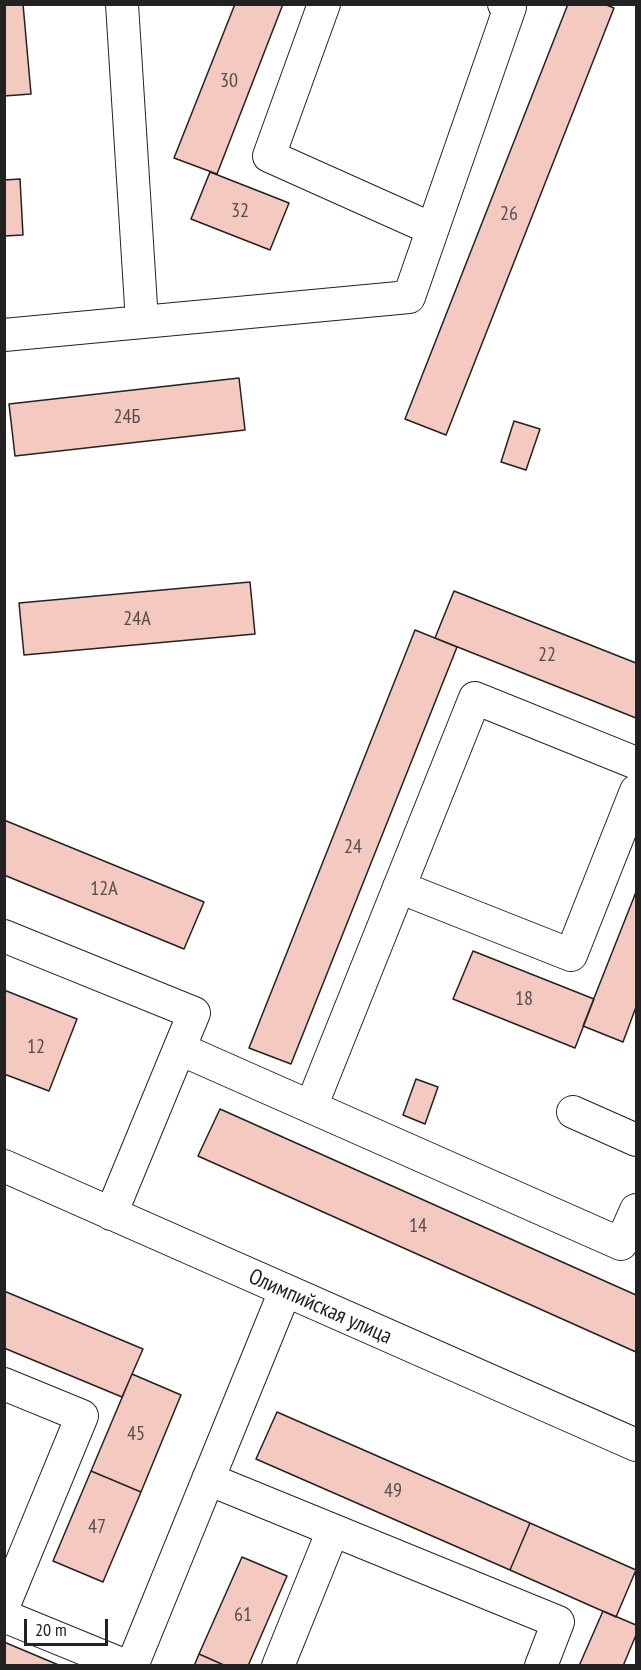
<!DOCTYPE html>
<meta charset="utf-8">
<style>
body{margin:0}
#map{position:relative;width:641px;height:1670px;overflow:hidden;background:#fff;font-family:"PT Sans Narrow",sans-serif}
canvas{display:block}
.frame{position:absolute;inset:0;border:6px solid #222;pointer-events:none}
.scale{position:absolute;left:24px;top:1619px;width:84px;height:27px;box-sizing:border-box;border:3px solid #222;border-top:0;padding-left:8px;font-size:18px;line-height:21px;white-space:nowrap;color:#222;-webkit-text-stroke:4px #fff;paint-order:stroke}
</style>
<div id="map">
<canvas width="641" height="1670"></canvas>
<div class="frame"></div>
<div class="scale">20 m</div>
</div>
<script>
const g = document.querySelector('canvas').getContext('2d');
g.lineJoin = 'round';
function fillPath(path, color) {
  g.fillStyle = color;
  g.fill(path, 'evenodd');
}
function poly(rows) {
  const path = new Path2D();
  for (const r of rows) {
    path.moveTo(r[0], r[1]);
    for (let i = 2; i < r.length; i += 2) path.lineTo(r[i], r[i + 1]);
  }
  return path;
}
function trace(path, color, width, dash) {
  g.strokeStyle = color;
  g.lineWidth = width;
  g.lineCap = dash ? 'butt' : 'round';
  g.setLineDash(dash || []);
  g.stroke(path);
}
function label(font, color, halo, rows, align = 'center') {
  g.font = font + ' "PT Sans Narrow",sans-serif';
  g.lineWidth = 4.5;
  g.setLineDash([]);
  g.textBaseline = 'middle';
  g.strokeStyle = halo;
  g.fillStyle = color;
  for (const [text, x, y, turn = 0] of rows) {
    g.save();
    g.translate(x, y);
    g.rotate((+turn || 0) * Math.PI / 180);
    g.textAlign = isNaN(turn) ? turn : align;
    if (halo) g.strokeText(text, 0, 0);
    g.fillText(text, 0, 0);
    g.restore();
  }
}
const building = poly([
 [4,4,23,4,31,94,4,96,4,4],
 [235,4,283,4,217,174,174,158,235,4],
 [568,4,604,4,614,8,446,435,405,419,568,4],
 [210,172,289,203,270,250,191,219,210,172],
 [20,179,23,235,4,236,4,180,20,179],
 [239,378,245,430,15,456,9,404,239,378],
 [514,421,540,429,526,470,501,462,514,421],
 [250,582,255,634,24,655,19,603,250,582],
 [454,591,636,663,636,718,435,638,454,591],
 [415,630,457,647,291,1064,249,1048,415,630],
 [4,820,204,902,184,949,4,875,4,820],
 [636,892,636,1007,623,1042,583,1026,636,892],
 [473,951,594,999,575,1048,453,999,473,951],
 [4,990,77,1019,49,1091,4,1074,4,990],
 [416,1079,438,1087,425,1124,403,1115,416,1079],
 [220,1109,636,1295,636,1352,198,1156,220,1109],
 [4,1291,143,1349,122,1397,4,1348,4,1291],
 [132,1374,181,1395,141,1492,91,1471,132,1374],
 [277,1412,530,1523,510,1570,256,1459,277,1412],
 [91,1471,141,1492,103,1582,53,1561,91,1471],
 [530,1523,636,1570,616,1617,510,1570,530,1523],
 [242,1557,287,1576,248,1666,226,1666,199,1654,242,1557],
 [603,1611,636,1625,636,1635,623,1666,579,1666,603,1611],
 [4,1642,61,1666,4,1666,4,1642],
 [199,1654,226,1666,194,1666,199,1654]
]);
const minor = poly([
 [122,4,142,322],
 [324,4,269,156,432,229],
 [4,335,409,297,510,7,504,4],
 [399,887,571,955,636,791],
 [4,936,194,1013,111,1214],
 [180,1049,621,1244,636,1210],
 [311,1107,475,698,636,763],
 [573,1112,636,1140],
 [4,1166,636,1445],
 [4,1384,82,1416,4,1605],
 [208,1479,558,1622,541,1666],
 [4,1616,126,1666],
 [132,1666,285,1291],
 [278,1666,333,1530]
]);
const numberNames = [
 ["30",229,81],
 ["32",240,211],
 ["26",509,214],
 ["24Б",127,417],
 ["24А",137,619],
 ["22",547,655],
 ["24",353,847],
 ["12А",104,889],
 ["18",524,999],
 ["12",36,1047],
 ["14",418,1226],
 ["45",136,1434],
 ["49",393,1491],
 ["47",97,1527],
 ["61",243,1615]
];
const streetNames = [
 ["Олимпийская улица",320,1307,24]
];
fillPath(building, '#f3c9c0');
trace(building, '#222', 1.5);
trace(minor, '#222', 34);
trace(minor, '#fff', 32);
label('20px', '#564c4a', null, numberNames);
label('22px', '#222', '#fff', streetNames);
</script>
